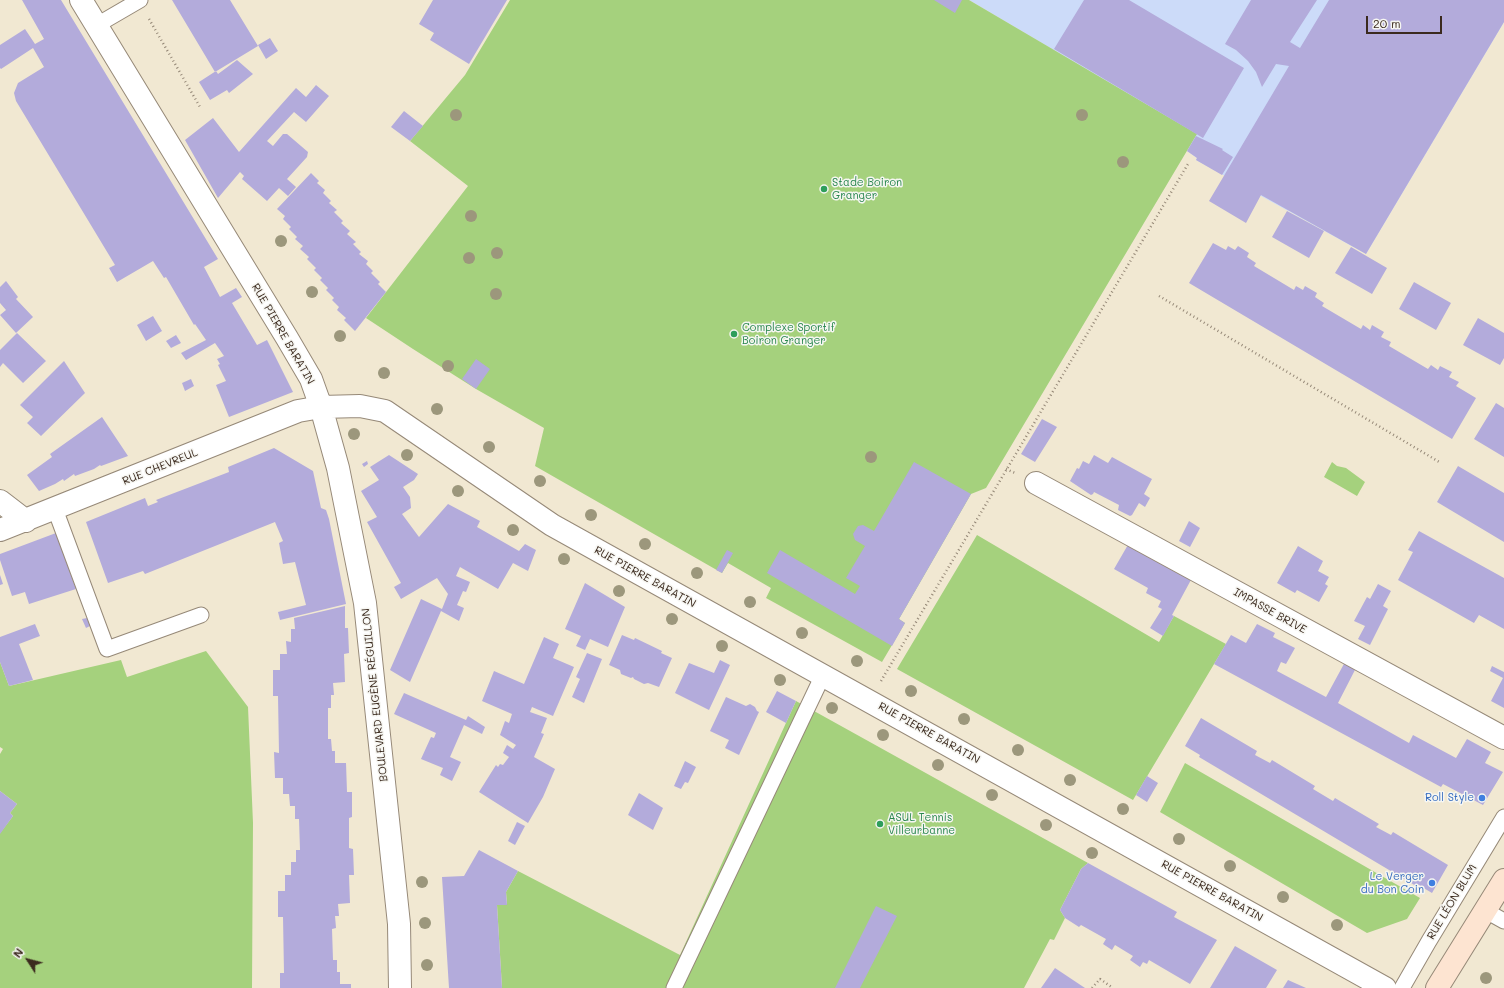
<!DOCTYPE html>
<meta charset="utf-8">
<style>
body{margin:0}
#map{position:relative;width:1504px;height:988px;overflow:hidden;background:#f1e8d2;font-family:Mali,sans-serif}
canvas{display:block}
.north{position:absolute;left:8px;top:940px;width:40px;height:40px;-webkit-text-stroke:3px #f6f6f2;paint-order:stroke;rotate:306deg;font-size:11px;font-weight:700;line-height:16px;text-align:center;color:#3b2a1e}
.north::after{content:'';display:block;margin:auto;width:14px;height:18px;background:#3b2a1e;clip-path:polygon(50% 0,100% 100%,50% 72%,0 100%)}
.scale{position:absolute;left:1366px;top:16px;width:76px;height:18px;box-sizing:border-box;border:2px solid #3b2a1e;border-top:0;padding-left:5px;font-size:12px;line-height:14px;white-space:nowrap;color:#3b2a1e;-webkit-text-stroke:3px #f6f6f2;paint-order:stroke}
</style>
<div id="map">
<canvas width="1504" height="988"></canvas>
<div class="north">N</div>
<div class="scale">20 m</div>
</div>
<script>
const g = document.querySelector('canvas').getContext('2d');
g.lineJoin = 'round';
function fillPath(path, color) {
  g.fillStyle = color;
  g.fill(path, 'evenodd');
}
function poly(rows) {
  const path = new Path2D();
  for (const r of rows) {
    path.moveTo(r[0], r[1]);
    for (let i = 2; i < r.length; i += 2) path.lineTo(r[i], r[i + 1]);
  }
  return path;
}
function trace(path, color, width, dash) {
  g.strokeStyle = color;
  g.lineWidth = width;
  g.lineCap = dash ? 'butt' : 'round';
  g.setLineDash(dash || []);
  g.stroke(path);
}
function label(font, color, halo, rows, align = 'center') {
  g.font = font + ' Mali,sans-serif';
  g.lineWidth = 3;
  g.setLineDash([]);
  g.textBaseline = 'middle';
  g.strokeStyle = halo;
  g.fillStyle = color;
  for (const [text, x, y, turn = 0] of rows) {
    g.save();
    g.translate(x, y);
    g.rotate((+turn || 0) * Math.PI / 180);
    g.textAlign = isNaN(turn) ? turn : align;
    if (halo) g.strokeText(text, 0, 0);
    g.fillText(text, 0, 0);
    g.restore();
  }
}
const built = poly([
 [969,0,1504,0,1504,22,1366,254,1196,160,1197,158,1187,151,1196,134]
]);
const green = poly([
 [510,0,969,0,1197,134,986,488,971,494,899,619,905,623,882,662,766,598,771,588,728,563,722,573,535,466,544,428,476,389,413,349,366,318,468,186,410,141,465,75],
 [1332,462,1337,466,1346,468,1365,482,1357,496,1324,477],
 [977,535,1159,642,1174,616,1226,644,1133,800,897,669],
 [206,651,248,707,253,823,252,988,0,988,0,833,13,816,10,813,17,804,0,791,0,754,3,749,0,747,0,662,9,686,121,660,127,677],
 [796,701,1088,863,1081,869,1060,910,1065,918,1054,940,1050,939,1024,988,502,988,497,905,507,904,506,892,518,871,680,955],
 [1185,763,1420,898,1407,919,1367,933,1160,812]
]);
const building = poly([
 [22,0,61,0,218,259,204,267,220,297,236,288,242,297,232,303,257,345,267,340,293,392,229,417,216,385,226,381,218,365,220,364,217,359,224,356,215,343,186,360,181,353,206,340,195,324,194,325,166,277,164,278,153,261,117,282,109,268,115,265,16,101,14,93,18,83,44,67,33,48,1,69,0,68,0,45,25,29,35,44,44,39],
 [172,0,230,0,258,46,215,72],
 [433,0,507,0,469,64,430,40,434,33,419,24],
 [934,0,962,0,955,13],
 [1084,0,1129,0,1244,68,1203,138,1054,49],
 [1251,0,1317,0,1290,42,1300,48,1329,0,1504,0,1504,22,1366,254,1261,195,1246,223,1209,201,1289,66,1276,64,1262,87,1256,72,1248,61,1236,50,1225,44],
 [270,38,278,51,266,59,258,45],
 [237,60,253,74,229,93,227,90,210,100,199,82,216,71,218,74],
 [316,85,329,96,306,122,294,112,267,141,273,146,283,134,287,134,308,152,307,157,287,179,296,187,288,196,279,188,267,201,242,179,244,176,240,172,218,198,185,140,213,118,239,152,296,88,306,97],
 [404,111,423,126,410,141,391,127],
 [1196,136,1223,149,1222,150,1233,157,1222,175,1196,160,1197,158,1187,151],
 [311,173,319,181,317,183,325,190,323,193,331,201,329,203,337,210,334,212,343,221,341,223,350,231,347,234,356,242,353,244,361,252,359,254,368,261,366,264,373,271,371,273,380,282,378,284,386,292,355,331,344,320,346,318,337,310,339,307,332,300,334,298,326,290,328,288,320,280,322,278,314,270,316,268,307,259,309,257,300,249,303,246,295,239,297,237,289,229,291,227,283,219,285,216,277,209],
 [1287,211,1324,231,1309,258,1272,237],
 [1213,243,1226,250,1228,246,1235,250,1238,246,1249,253,1247,257,1256,263,1254,266,1294,290,1296,286,1303,290,1305,286,1317,293,1315,297,1324,303,1322,306,1361,329,1363,325,1370,330,1372,325,1384,332,1381,337,1391,342,1389,346,1428,369,1431,365,1438,370,1440,366,1452,372,1449,377,1459,382,1456,386,1476,398,1452,439,1189,283],
 [1351,247,1387,268,1372,294,1335,273],
 [6,281,18,297,16,299,33,317,16,333,0,315,6,310,0,303,0,287],
 [1414,282,1451,303,1436,330,1399,309],
 [153,316,162,331,146,341,137,325],
 [1478,318,1504,333,1504,358,1500,365,1463,345],
 [17,333,46,361,23,383,3,363,0,367,0,350],
 [176,335,181,343,171,348,166,341],
 [476,359,490,369,476,389,462,379],
 [64,361,85,393,41,436,27,423,33,417,20,405],
 [191,379,194,386,185,391,182,383],
 [1496,403,1504,408,1504,457,1474,439],
 [102,417,128,456,101,466,100,465,94,469,75,476,74,474,64,481,63,479,55,484,39,491,27,475,52,457,50,454],
 [1042,419,1057,427,1035,462,1021,454],
 [274,448,313,471,321,508,326,510,329,519,346,604,280,620,278,612,306,605,295,562,283,564,279,543,283,541,275,522,145,574,143,571,108,583,86,522,145,498,148,506,158,502,156,500,229,472,228,467],
 [389,455,418,474,414,480,403,487,410,497,411,508,402,514,419,537,448,504,480,521,477,527,519,551,525,544,536,550,528,571,513,563,498,589,460,567,456,576,470,582,466,592,463,591,457,605,464,608,459,621,441,611,410,682,390,670,421,599,442,609,448,594,437,578,401,599,394,587,401,583,367,522,377,517,361,491,379,480,370,467],
 [1094,455,1108,463,1112,457,1152,479,1144,494,1150,498,1145,507,1139,503,1132,515,1130,516,1118,510,1119,505,1094,492,1093,494,1091,495,1070,481,1077,468,1079,469,1083,461,1089,464],
 [367,461,368,464,364,467,362,464],
 [914,462,971,494,899,619,905,623,892,646,767,573,780,550,855,594,860,586,846,578,865,546,855,540,853,534,858,526,863,525,874,531],
 [1458,466,1504,493,1504,542,1437,502],
 [1189,521,1200,528,1190,547,1179,541],
 [1419,531,1504,578,1504,629,1479,615,1474,623,1398,580,1413,552,1408,550],
 [56,533,76,589,29,604,25,592,12,596,0,560,0,554],
 [1129,543,1192,578,1172,615,1174,616,1163,636,1150,628,1162,609,1158,607,1161,601,1146,593,1148,588,1114,569],
 [1298,546,1323,561,1318,571,1329,577,1325,584,1328,586,1319,602,1297,590,1295,593,1277,583],
 [727,550,733,553,722,573,716,570],
 [0,575,3,584,0,585],
 [585,583,625,607,608,647,590,639,585,650,576,646,581,636,565,629],
 [1378,584,1391,591,1383,606,1388,609,1370,645,1358,639,1365,626,1354,621,1367,597,1370,599],
 [345,606,345,628,348,628,349,653,344,654,345,682,333,683,334,695,331,695,331,708,328,708,328,739,331,739,332,751,335,751,335,763,346,763,347,792,352,792,352,817,349,818,349,848,353,849,354,875,349,875,350,903,338,904,339,916,335,916,336,928,332,929,333,960,337,960,337,972,340,972,340,984,351,984,351,988,280,988,280,973,284,973,283,917,278,917,278,891,285,891,285,875,291,875,291,862,296,862,296,850,300,850,299,819,295,819,295,806,290,806,289,794,283,794,283,778,275,778,274,752,279,753,278,696,273,696,273,670,280,670,280,654,287,654,286,641,291,642,291,629,295,629,294,618],
 [87,618,90,626,86,628,82,619],
 [35,624,40,636,19,644,33,680,9,686,0,662,0,637],
 [1257,624,1275,633,1273,637,1295,648,1286,664,1281,662,1277,671,1326,697,1345,662,1356,668,1338,703,1409,743,1413,735,1456,758,1467,739,1491,752,1485,763,1503,772,1483,805,1443,784,1441,787,1214,664,1231,635,1246,643],
 [622,635,634,640,635,638,662,651,661,653,672,658,659,687,648,683,644,684,634,679,633,677,631,678,621,674,620,670,609,665],
 [544,637,559,644,553,658,574,667,553,716,532,707,530,712,547,718,541,733,544,734,534,757,555,769,543,797,528,823,479,792,496,765,498,767,500,764,503,765,509,757,503,753,507,745,513,749,516,745,500,735,505,721,509,723,512,714,482,701,494,671,524,684],
 [587,653,602,659,584,703,572,697,580,679,576,677],
 [720,660,730,665,709,710,675,693,689,663,714,673],
 [1492,666,1504,672,1504,708,1491,701,1503,678,1490,671],
 [777,691,796,701,786,723,766,712],
 [404,693,466,720,468,716,485,727,482,734,464,725,450,757,461,762,452,781,440,775,443,768,421,759,431,737,434,738,436,733,394,714],
 [726,697,746,706,750,704,755,707,757,711,759,712,739,755,725,748,729,740,710,731],
 [1201,718,1257,751,1255,755,1270,763,1272,760,1315,786,1313,789,1333,801,1335,798,1379,824,1376,827,1391,835,1393,832,1448,865,1432,893,1417,884,1416,886,1199,757,1200,755,1185,746],
 [685,761,696,767,688,783,685,782,681,789,674,786],
 [1147,776,1158,783,1147,802,1136,795],
 [0,791,17,804,10,813,13,816,0,834],
 [639,793,663,808,653,830,628,815],
 [517,822,525,826,515,845,508,841],
 [479,850,518,871,506,892,507,905,497,905,502,988,449,988,442,877,464,876],
 [1088,863,1177,912,1174,917,1217,940,1190,984,1149,960,1147,964,1143,962,1140,967,1130,960,1133,956,1115,945,1112,950,1103,944,1106,939,1081,925,1079,927,1065,918,1060,910,1081,869],
 [876,906,897,916,860,988,835,988],
 [1235,946,1277,970,1266,988,1210,988],
 [1055,968,1085,988,1041,988],
 [1288,980,1306,988,1283,988]
]);
const path = poly([
 [149,19,200,107],
 [1159,296,1441,463],
 [1006,469,1015,473],
 [881,681,1188,164],
 [1092,988,1100,979,1113,988]
]);
const lane = poly([
 [97,25,140,0],
 [55,509,107,649,201,615],
 [1486,911,1504,921],
 [674,988,823,675],
 [1402,988,1429,941,1504,817]
]);
const street = poly([
 [81,0,287,338,311,379,321,407,338,468,365,603,399,924,400,988],
 [1036,483,1504,738],
 [0,501,26,521],
 [0,530,298,411,321,407,360,406,385,411,552,525,1385,988]
]);
const secondary = poly([
 [1437,988,1504,880]
]);
const trees = [
 [456,115],
 [1082,115],
 [1123,162],
 [471,216],
 [281,241],
 [497,253],
 [469,258],
 [312,292],
 [496,294],
 [340,336],
 [448,366],
 [384,373],
 [437,409],
 [354,434],
 [489,447],
 [407,455],
 [871,457],
 [540,481],
 [458,491],
 [591,515],
 [513,530],
 [645,544],
 [564,559],
 [697,573],
 [619,591],
 [750,602],
 [672,619],
 [802,633],
 [722,646],
 [857,661],
 [780,680],
 [911,691],
 [832,708],
 [964,719],
 [883,735],
 [1018,750],
 [938,765],
 [1070,780],
 [992,795],
 [1123,809],
 [1046,825],
 [1179,839],
 [1092,853],
 [1230,866],
 [422,882],
 [1283,897],
 [425,923],
 [1337,925],
 [427,965],
 [1486,978]
];
const markers = [
 [824,189,4,"#2e9e5b"],
 [734,334,4,"#2e9e5b"],
 [1482,798,4,"#3f7fe0"],
 [880,824,4,"#2e9e5b"],
 [1432,883,4,"#3f7fe0"]
];
const leisureNames = [
 ["Stade Boiron",832,183],
 ["Granger",832,196],
 ["Complexe Sportif",742,328],
 ["Boiron Granger",742,341],
 ["ASUL Tennis",888,818],
 ["Villeurbanne",888,831]
];
const streetNames = [
 ["RUE PIERRE BARATIN",283,334,60],
 ["RUE CHEVREUL",160,467,-22],
 ["RUE PIERRE BARATIN",645,577,29],
 ["IMPASSE BRIVE",1270,611,29],
 ["BOULEVARD EUGÈNE RÉGUILLON",375,695,-96],
 ["RUE PIERRE BARATIN",929,733,29],
 ["RUE PIERRE BARATIN",1212,891,29],
 ["RUE LÉON BLUM",1452,902,-59]
];
const shopNames = [
 ["Roll Style",1474,798],
 ["Le Verger",1424,877],
 ["du Bon Coin",1424,890]
];
fillPath(built, '#ccdbf9');
fillPath(green, '#a5d17d');
fillPath(building, '#b3abdb');
trace(lane, '#968978', 17);
trace(street, '#968978', 24);
trace(secondary, '#968978', 24);
trace(path, '#968978', 2.5, [1, 3]);
trace(lane, '#fff', 15);
trace(street, '#fff', 22);
trace(secondary, '#fde4d1', 22);
g.fillStyle = '#9c977c';
for (const [x, y] of trees) {
  g.beginPath();
  g.arc(x, y, 6, 0, 2 * Math.PI);
  g.fill();
}
for (const [x, y, r, color] of markers) {
  const dot = new Path2D();
  dot.arc(x, y, r, 0, 2 * Math.PI);
  g.fillStyle = color;
  g.fill(dot);
  trace(dot, '#f6f6f2', 1.5);
}
label('11px', '#27864d', '#f6f6f2', leisureNames, 'left');
label('11px', '#3b2a1e', '#f6f6f2', streetNames);
label('11px', '#366cbe', '#f6f6f2', shopNames, 'right');
</script>
